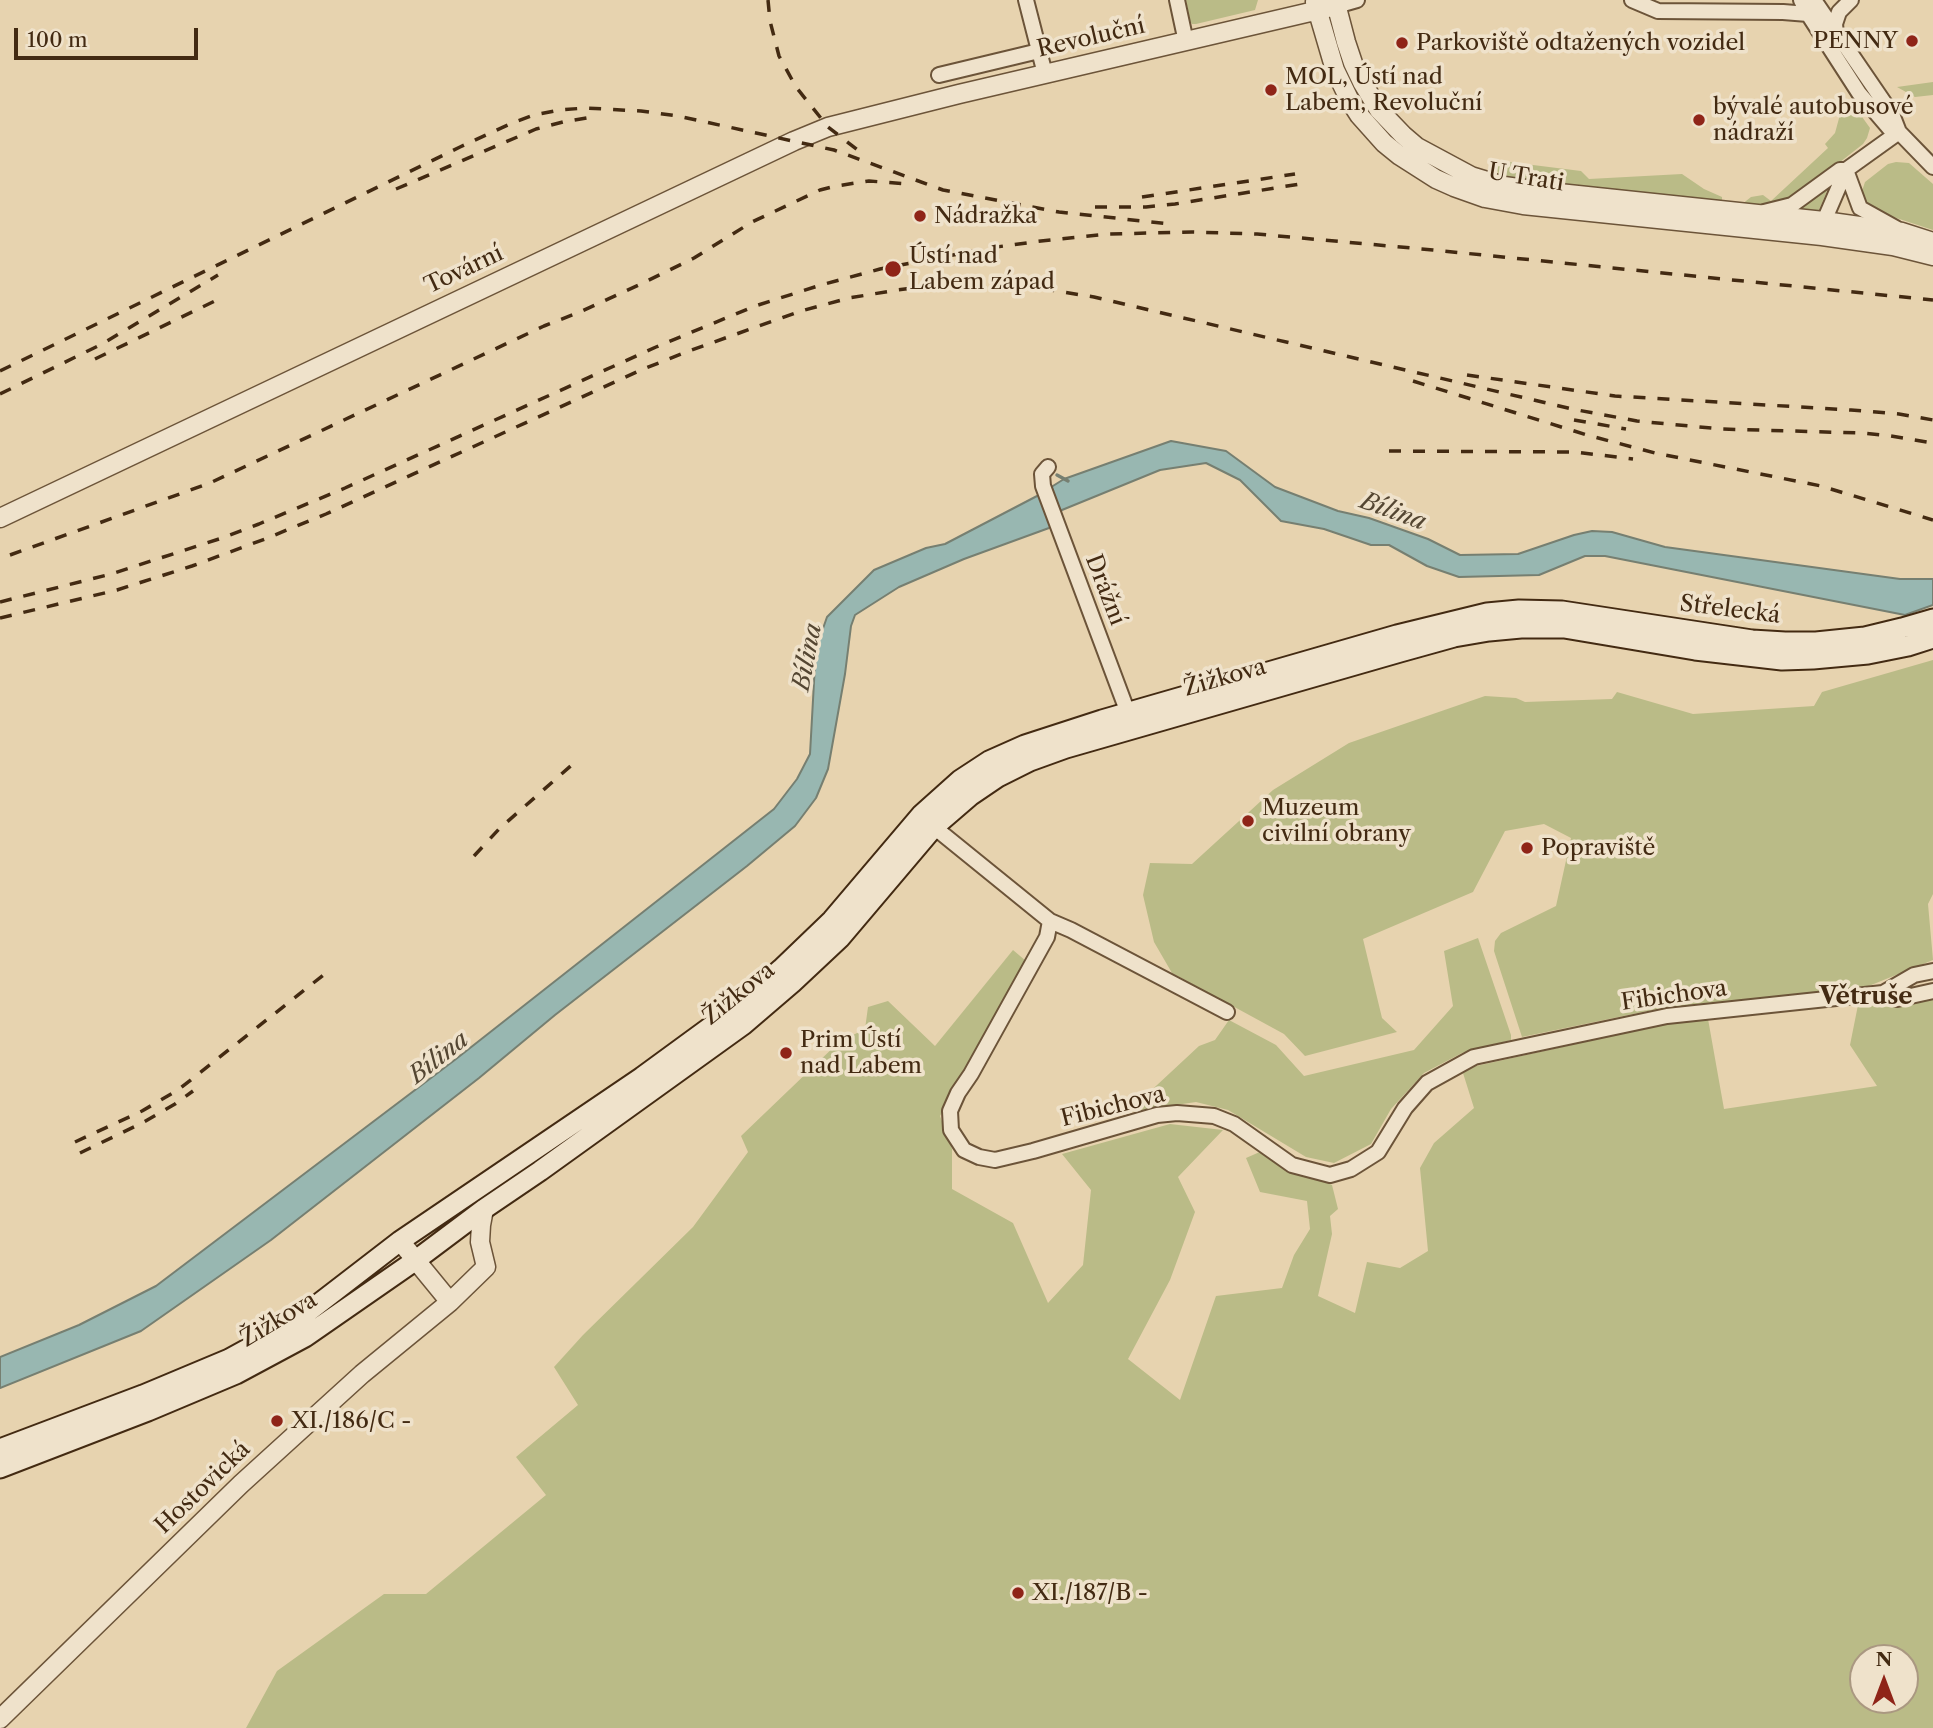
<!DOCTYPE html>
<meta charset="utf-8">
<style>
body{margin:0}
#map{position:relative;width:1933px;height:1728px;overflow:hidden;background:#e7d3af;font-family:"Libre Caslon Text",serif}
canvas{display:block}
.north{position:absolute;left:1849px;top:1644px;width:70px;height:70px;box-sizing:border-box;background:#efe2cb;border:2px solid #aa9881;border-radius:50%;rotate:0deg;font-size:19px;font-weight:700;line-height:28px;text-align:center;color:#432a12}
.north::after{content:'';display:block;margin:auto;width:24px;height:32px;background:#8f2418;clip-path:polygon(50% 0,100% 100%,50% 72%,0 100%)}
.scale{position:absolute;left:14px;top:28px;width:184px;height:32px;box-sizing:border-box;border:4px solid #432a12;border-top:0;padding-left:9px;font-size:21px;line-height:24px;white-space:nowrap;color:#432a12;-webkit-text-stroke:5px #efe2cb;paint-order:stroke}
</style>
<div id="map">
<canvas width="1933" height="1728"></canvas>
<div class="north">N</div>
<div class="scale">100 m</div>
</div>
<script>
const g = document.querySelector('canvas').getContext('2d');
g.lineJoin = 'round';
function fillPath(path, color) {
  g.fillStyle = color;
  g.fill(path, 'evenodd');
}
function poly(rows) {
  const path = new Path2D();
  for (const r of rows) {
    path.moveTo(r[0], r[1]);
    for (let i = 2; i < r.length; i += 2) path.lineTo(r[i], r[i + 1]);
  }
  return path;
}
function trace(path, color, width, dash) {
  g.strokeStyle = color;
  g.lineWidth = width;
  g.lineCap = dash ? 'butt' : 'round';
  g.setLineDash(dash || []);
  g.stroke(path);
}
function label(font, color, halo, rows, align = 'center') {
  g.font = font + ' "Libre Caslon Text",serif';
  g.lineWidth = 7;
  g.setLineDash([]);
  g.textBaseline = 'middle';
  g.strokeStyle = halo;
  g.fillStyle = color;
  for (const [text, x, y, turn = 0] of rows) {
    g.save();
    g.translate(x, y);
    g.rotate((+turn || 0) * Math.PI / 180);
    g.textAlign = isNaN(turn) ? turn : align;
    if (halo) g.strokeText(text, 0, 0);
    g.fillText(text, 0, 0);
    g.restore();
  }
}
const green = poly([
 [1186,0,1258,0,1255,10,1196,24,1192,24,1190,21],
 [1933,82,1933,95,1915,97,1897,87],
 [1855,107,1870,128,1867,138,1863,144,1788,203,1767,207,1741,205,1751,197,1763,195,1771,201,1828,148,1825,144,1835,133,1841,111,1847,108],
 [1493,160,1581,171,1589,179,1682,174,1704,189,1722,197,1722,203,1508,180,1498,173],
 [1896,162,1909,163,1933,184,1933,230,1875,211,1869,206,1862,198,1862,191,1865,182,1888,164],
 [1823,189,1827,191,1819,210,1814,212,1802,210,1802,207],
 [1933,660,1933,894,1928,904,1933,960,1849,994,1667,1007,1522,1037,1494,951,1495,941,1501,933,1556,906,1571,838,1544,824,1505,831,1473,892,1363,939,1382,1018,1397,1032,1305,1056,1284,1034,1172,973,1154,942,1143,895,1150,863,1192,864,1273,790,1349,743,1485,696,1516,698,1525,702,1612,699,1617,692,1693,714,1814,706,1822,692],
 [1478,938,1511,1035,1511,1040,1462,1053,1424,1073,1391,1109,1371,1144,1334,1163,1306,1157,1228,1110,1196,1102,1128,1112,1199,1046,1215,1040,1229,1020,1276,1045,1304,1076,1414,1050,1453,1006,1444,951],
 [1013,950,1026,961,940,1116,952,1149,952,1189,1013,1223,1048,1303,1083,1265,1091,1190,1062,1154,1170,1124,1223,1130,1178,1177,1195,1212,1170,1280,1128,1359,1180,1400,1216,1296,1282,1288,1294,1255,1310,1229,1307,1201,1260,1192,1246,1158,1262,1151,1332,1185,1338,1209,1330,1216,1332,1234,1318,1296,1355,1313,1367,1262,1400,1268,1428,1251,1420,1168,1434,1143,1474,1108,1463,1073,1476,1066,1639,1030,1669,1024,1708,1019,1724,1109,1877,1086,1850,1045,1858,1005,1896,1004,1933,997,1933,1728,246,1728,277,1671,384,1594,426,1594,546,1495,516,1457,578,1405,554,1367,583,1335,693,1227,748,1152,741,1136,839,1042,865,1029,868,1007,888,1001,935,1046],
 [1863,1658,1905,1658,1905,1700,1863,1700]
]);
const water = poly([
 [1171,441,1226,451,1275,487,1338,511,1369,518,1428,539,1460,555,1518,554,1574,535,1592,531,1612,532,1665,547,1900,579,1933,579,1933,605,1905,615,1605,556,1585,556,1539,575,1459,577,1427,566,1389,545,1371,545,1324,529,1281,521,1240,480,1206,463,1160,470,1062,510,1049,528,964,559,899,587,855,615,851,626,845,674,828,769,816,798,795,826,747,866,555,1015,479,1078,271,1240,141,1331,0,1388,0,1357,79,1325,156,1286,456,1059,774,809,797,779,810,754,815,664,819,640,827,617,874,570,926,548,945,544,1037,496,1064,479,1171,441]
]);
const stream = poly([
 [1057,475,1068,481]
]);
const minor = poly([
 [1026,0,1045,74],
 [1177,0,1186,42],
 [1632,0,1658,11,1783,12,1808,14],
 [1801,0,1808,14,1859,93,1889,128,1899,132,1933,167],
 [1814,0,1892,114,1899,132],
 [1336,6,1357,0],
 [1836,34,1835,24,1839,12,1851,0],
 [939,75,1039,51],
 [1846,170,1860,208,1896,228],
 [1764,212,1792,205,1840,170,1846,170,1899,132],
 [1823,228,1824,221,1846,170],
 [1048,467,1042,474,1043,486,1131,721],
 [934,827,1050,921,1047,937,971,1074,958,1093,950,1111,951,1130,964,1150,979,1157,995,1160,1033,1151,1157,1115,1177,1113,1214,1116,1234,1124,1292,1165,1330,1175,1351,1169,1378,1152,1405,1108,1427,1083,1474,1057,1667,1016,1883,993,1914,975,1933,971],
 [1050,921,1071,930,1227,1012],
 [1883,993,1897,999,1933,991]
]);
const tertiary = poly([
 [1335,0,1346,42,1353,63,1362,82,1379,110,1403,135,1417,147,1471,176,1504,186,1540,191,1824,221,1902,232,1933,242],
 [1315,2,1335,70,1350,101,1359,115,1384,143,1400,156,1436,179,1454,187,1485,198,1523,205,1822,236,1893,246,1933,256],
 [0,518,794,141,828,127,959,94,1336,6],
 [400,1241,450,1302],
 [0,1719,241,1484,362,1374,450,1302,486,1267,480,1242,481,1225,484,1209]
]);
const secondary = poly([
 [0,1449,143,1395,229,1359,291,1325,400,1241,642,1077,735,1009,781,969,832,920,922,814,960,780,989,761,1025,745,1102,720,1397,635,1487,613,1519,610,1562,611,1752,640,1785,642,1816,642,1865,637,1902,628,1933,619],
 [0,1468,148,1411,236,1374,305,1337,416,1260,484,1209,540,1171,743,1025,792,983,840,938,934,827,970,796,998,777,1030,761,1066,748,1400,652,1454,637,1489,631,1521,628,1564,628,1695,650,1782,660,1813,659,1868,654,1908,646,1933,638]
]);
const rail = poly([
 [768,0,770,21,779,56,796,87,828,127,864,155],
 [396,189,536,129,563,122,592,117],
 [1142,197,1295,174],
 [1095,207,1146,207,1175,204,1300,184],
 [95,359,221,298],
 [0,371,460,147,512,123,534,115,560,110,585,108,641,111,678,116,834,150,943,190,1059,212,1170,224],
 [1467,375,1615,396,1851,410,1899,414,1933,420],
 [1413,381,1587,435,1655,453,1821,486,1933,520],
 [0,394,102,344,218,275],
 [1574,420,1626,429],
 [1389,451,1575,452,1633,459],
 [10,555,210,483,544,326,580,312,643,283,694,258,752,222,820,190,836,186,869,181,909,184],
 [0,602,111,574,219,539,259,524,345,488,656,347,755,306,821,285,880,269,989,248,1041,241,1109,234,1192,232,1257,234,1433,250,1933,300],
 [0,618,117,590,192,566,265,539,326,514,641,370,686,352,801,311,849,298,897,290,939,285,1007,285,1044,289,1094,297,1572,409,1637,421,1721,429,1862,433,1891,436,1933,443],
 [474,856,499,829,574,763],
 [75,1142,142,1111,178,1090,331,969],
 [80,1153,144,1122,175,1104,193,1091]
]);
const markers = [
 [1912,41,7,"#8f2418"],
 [1402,43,7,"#8f2418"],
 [1271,90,7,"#8f2418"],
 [1699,120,7,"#8f2418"],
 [920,216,7,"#8f2418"],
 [893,269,9,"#8f2418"],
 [1248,821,7,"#8f2418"],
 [1527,848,7,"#8f2418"],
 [786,1053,7,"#8f2418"],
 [277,1421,7,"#8f2418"],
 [1018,1593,7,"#8f2418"]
];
const streetNames = [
 ["Revoluční",1091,38,-13],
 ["U Trati",1526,178,9],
 ["Tovární",464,270,-25],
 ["Drážní",1105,590,69],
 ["Střelecká",1730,610,7],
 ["Žižkova",1225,678,-16],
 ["Žižkova",739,994,-39],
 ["Fibichova",1674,996,-8],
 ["Fibichova",1113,1107,-14],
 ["Žižkova",279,1320,-31],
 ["Hostovická",203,1488,-44]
];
const poiNames = [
 ["PENNY",1898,41,"right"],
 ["Parkoviště odtažených vozidel",1416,43],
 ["MOL, Ústí nad",1285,77],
 ["Labem, Revoluční",1285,103],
 ["bývalé autobusové",1713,107],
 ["nádraží",1713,133],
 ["Nádražka",934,216],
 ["Ústí nad",909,256],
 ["Labem západ",909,282],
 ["Muzeum",1262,808],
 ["civilní obrany",1262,834],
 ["Popraviště",1541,848],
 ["Prim Ústí",800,1040],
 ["nad Labem",800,1066],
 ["XI./186/C -",291,1421],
 ["XI./187/B -",1032,1593]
];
const waterNames = [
 ["Bílina",1393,512,20],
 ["Bílina",808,657,-79],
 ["Bílina",439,1058,-38]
];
const neighbourhoodNames = [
 ["Větruše",1866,997]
];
fillPath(green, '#babb87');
fillPath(water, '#98b7b1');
trace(water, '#767f71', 2);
trace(stream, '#767f71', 3.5);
trace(minor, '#6c5439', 18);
trace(tertiary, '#6c5439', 21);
trace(secondary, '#432a12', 23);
trace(minor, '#efe2cb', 14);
trace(tertiary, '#efe2cb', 18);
trace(secondary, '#efe2cb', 19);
trace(rail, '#432a12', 3.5, [12, 12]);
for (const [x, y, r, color] of markers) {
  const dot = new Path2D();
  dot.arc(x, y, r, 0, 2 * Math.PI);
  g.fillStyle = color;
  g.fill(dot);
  trace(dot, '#efe2cb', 2.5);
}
label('23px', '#432a12', '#efe2cb', streetNames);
label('23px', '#432a12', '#efe2cb', poiNames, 'left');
label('italic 24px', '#544632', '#efe2cb', waterNames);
label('bold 24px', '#432a12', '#efe2cb', neighbourhoodNames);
</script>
